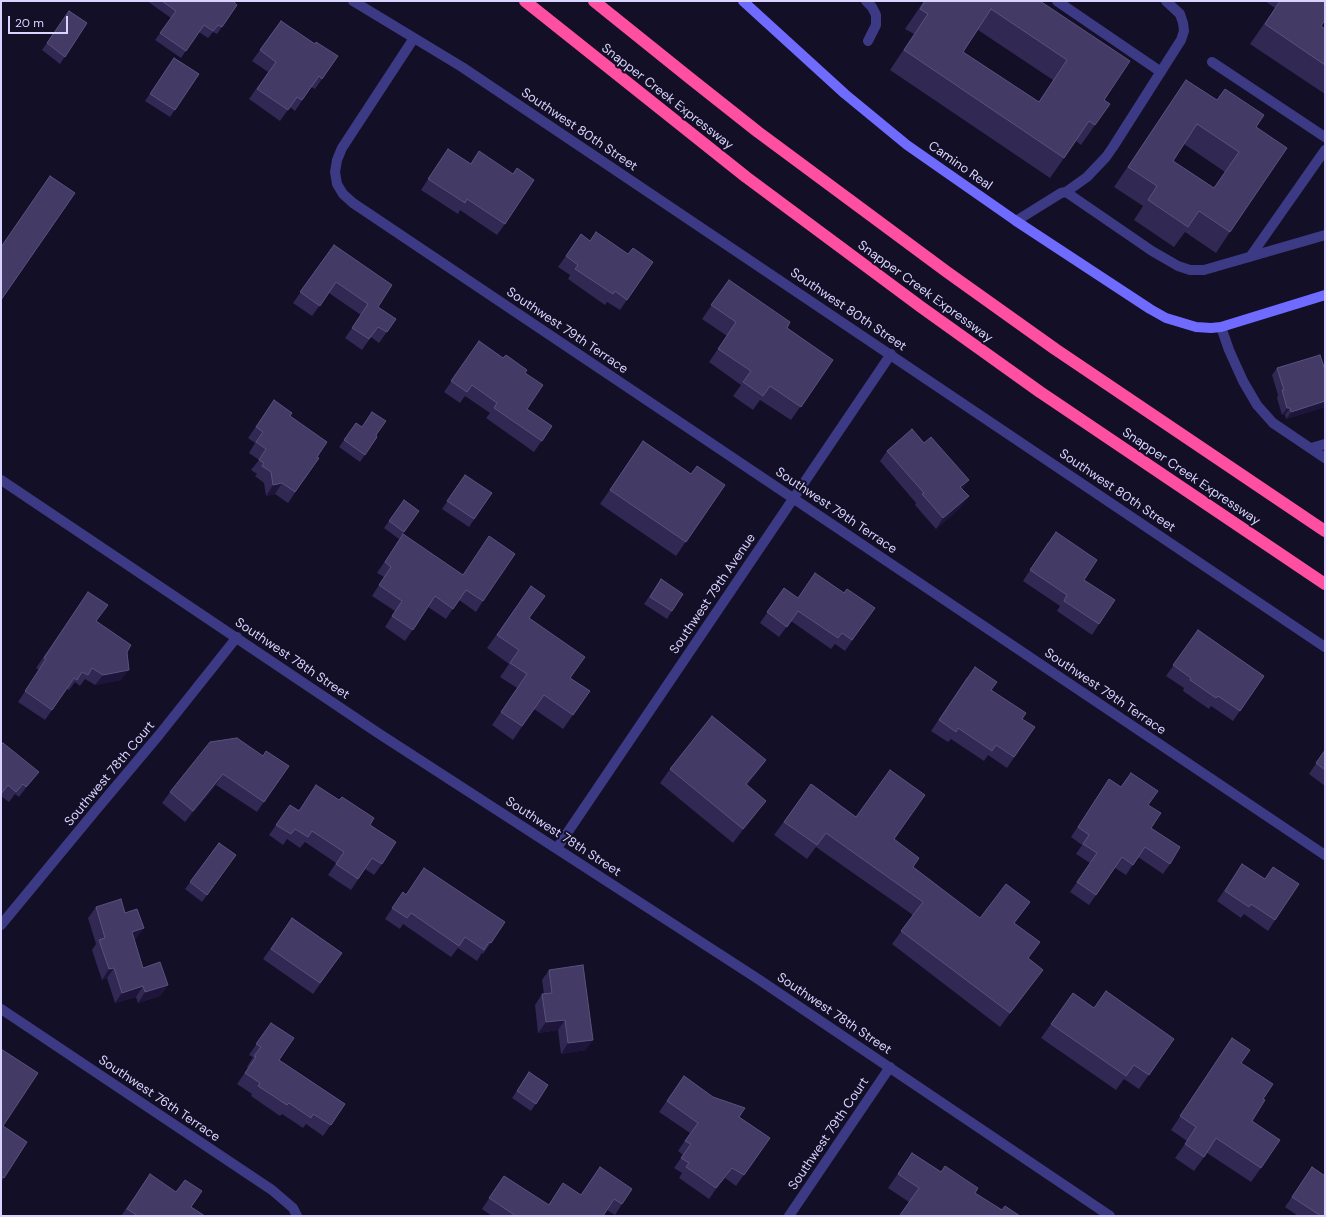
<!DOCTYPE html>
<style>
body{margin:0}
#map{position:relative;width:1326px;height:1217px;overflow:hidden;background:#130f26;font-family:"DM Sans",sans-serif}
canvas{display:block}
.frame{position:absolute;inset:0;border:2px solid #d9d4ff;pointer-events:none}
.scale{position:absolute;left:8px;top:16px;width:60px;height:18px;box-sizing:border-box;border:2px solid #d9d4ff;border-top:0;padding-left:5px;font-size:12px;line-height:14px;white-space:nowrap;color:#d9d4ff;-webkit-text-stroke:3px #130f26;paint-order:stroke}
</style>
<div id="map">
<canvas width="1326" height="1217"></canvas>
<div class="frame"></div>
<div class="scale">20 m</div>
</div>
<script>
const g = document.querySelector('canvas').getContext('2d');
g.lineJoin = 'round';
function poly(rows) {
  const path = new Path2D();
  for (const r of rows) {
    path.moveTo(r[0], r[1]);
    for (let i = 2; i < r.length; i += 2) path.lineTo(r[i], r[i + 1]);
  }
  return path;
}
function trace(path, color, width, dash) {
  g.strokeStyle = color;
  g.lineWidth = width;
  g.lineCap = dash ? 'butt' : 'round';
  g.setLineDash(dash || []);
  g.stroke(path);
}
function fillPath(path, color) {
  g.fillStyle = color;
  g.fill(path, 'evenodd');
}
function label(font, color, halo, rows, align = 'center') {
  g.font = font + ' "DM Sans",sans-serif';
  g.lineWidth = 4;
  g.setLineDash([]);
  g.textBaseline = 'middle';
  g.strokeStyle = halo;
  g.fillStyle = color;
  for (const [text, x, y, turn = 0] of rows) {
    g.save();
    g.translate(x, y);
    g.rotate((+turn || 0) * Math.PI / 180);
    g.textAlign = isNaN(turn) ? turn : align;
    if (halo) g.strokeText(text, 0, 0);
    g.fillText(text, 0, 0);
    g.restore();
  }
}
const lane = poly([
 [866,1,872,7,876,15,876,25,868,41],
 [1057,1,1161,72],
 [1212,62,1325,137],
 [1066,192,1152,251,1178,266,1190,270,1204,270,1325,235],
 [1016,221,1061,193,1066,192,1087,177,1106,157,1113,147,1181,40,1184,31,1183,23,1180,14,1166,1],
 [1250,257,1325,150],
 [1221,327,1229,350,1243,381,1257,405,1273,423,1325,458]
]);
const street = poly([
 [353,1,462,67,1325,647],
 [414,38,342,148,337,160,335,172,337,184,343,194,353,203,1325,855],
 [1311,448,1325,444],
 [1,480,378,733,758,979,1110,1216],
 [557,848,891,354],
 [1,925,96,810,159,735,237,637],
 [1,1009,272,1190,293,1208,297,1216],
 [789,1216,890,1067]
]);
const secondary = poly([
 [743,1,845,94,907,145,1016,221,1150,309,1166,318,1196,327,1211,328,1221,327,1325,295]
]);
const highway = poly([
 [525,1,746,177,921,307,1040,392,1325,584],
 [594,1,691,79,758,132,947,272,1055,349,1325,531]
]);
const wall = poly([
 [147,1,234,1,234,2,237,5,217,34,213,32,208,38,199,32,181,58,155,40,171,18],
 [924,1,1040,1,1104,100,1095,125,1081,145,1076,141,1050,178,890,70,914,34,905,29],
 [978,30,1053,80,1039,102,963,52],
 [1265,1,1325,1,1321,26,1325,29,1325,94,1250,44,1275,8],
 [69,11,87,23,60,64,42,50],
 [281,21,315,44,338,56,315,89,311,87,295,111,290,107,280,121,249,99,268,72,252,61],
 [174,58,199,74,170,117,145,101],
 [1186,80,1256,127,1230,232,1216,253,1185,232,1174,247,1134,220,1143,206,1114,187],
 [1184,144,1225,172,1214,188,1173,161],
 [448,149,470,164,479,151,505,224,497,235,460,210,458,214,421,190],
 [581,234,590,241,628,254,653,262,620,310,607,302,605,305,568,279,570,275,558,267],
 [334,245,378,307,396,319,379,343,371,337,362,350,345,338,361,315,329,293,312,316,293,303],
 [729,280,787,328,833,360,791,420,760,400,753,410,733,396,741,385,709,362,727,336,702,319],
 [479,341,503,358,525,373,527,409,552,426,534,452,486,418,490,413,465,396,460,403,444,392],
 [1277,368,1325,370,1325,407,1286,419,1285,415,1282,415,1277,398,1278,395,1272,375],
 [274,400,290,416,317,457,319,458,288,503,275,494,266,496,264,483,255,476,257,474,251,470,259,460,249,453,255,443,248,438],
 [356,423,377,437,360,462,339,447],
 [643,441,691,474,725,485,676,556,600,504],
 [924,443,969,480,962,489,961,507,936,529,915,505,916,503,880,461,887,451],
 [465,475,492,493,469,527,442,509],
 [404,500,419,511,399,539,384,528],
 [403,534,483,601,476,612,459,600,446,619,428,607,405,641,385,627,395,611,372,596,384,577,377,573],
 [1048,542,1084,580,1099,624,1092,635,1057,611,1060,606,1023,581],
 [661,579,672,611,667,619,644,604],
 [531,586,529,618,570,678,590,691,563,729,534,709,513,740,492,725,517,688,500,677,509,664,487,648],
 [784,588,798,598,844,593,875,608,845,651,835,644,831,649,791,621,779,637,760,623],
 [81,602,96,621,127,652,121,680,95,685,85,679,80,686,75,682,69,690,67,689,45,720,18,702,39,670,36,668],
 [1198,630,1264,676,1233,721,1211,706,1209,709,1183,691,1184,688,1166,676],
 [967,677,991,690,1022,719,1035,727,1007,768,988,755,984,761,951,739,948,742,931,731],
 [1,745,39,772,19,797,15,794,9,802,1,796],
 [1325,750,1325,786,1309,774],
 [263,756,289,766,257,812,216,785,185,822,162,803,170,792],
 [766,760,756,774,747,785,756,814,733,843,660,783,670,769],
 [1131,773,1148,805,1151,828,1170,864,1163,874,1138,857,1126,875,1115,868,1089,905,1070,892,1090,863,1076,854,1082,845,1071,837,1109,779,1121,787],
 [811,784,856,817,894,840,913,867,980,918,1030,902,1014,923,1028,959,1033,983,1000,1027,892,944,913,915,816,847,807,859,774,835],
 [290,805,299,810,370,825,382,864,374,875,365,869,351,890,328,875,336,863,305,842,300,848,287,839,283,845,269,835],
 [219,843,236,855,202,902,185,889],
 [1242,864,1265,879,1273,867,1299,884,1268,931,1244,914,1241,918,1217,901],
 [403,892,406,894,505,922,483,954,482,953,477,961,458,948,451,957,403,924,400,929,385,919],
 [96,907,125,913,136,939,134,940,143,968,168,985,160,996,138,1003,136,997,115,1003,107,978,102,980,92,950,96,944,88,918],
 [292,918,342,953,313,994,263,959],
 [549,970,586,1050,561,1054,558,1030,538,1033,535,1005,542,994,544,994,542,980],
 [1073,993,1094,1008,1174,1039,1139,1089,1124,1079,1116,1090,1041,1038],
 [271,1023,279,1060,345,1104,323,1136,306,1124,303,1128,282,1114,280,1116,251,1096,252,1094,237,1084,248,1068,247,1067,253,1057,249,1055],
 [1232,1038,1241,1063,1263,1099,1252,1121,1261,1168,1251,1182,1207,1153,1194,1171,1175,1158,1187,1141,1171,1130],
 [1,1049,3,1126,27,1142,1,1182],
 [529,1072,548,1085,531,1111,512,1098],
 [684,1076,739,1117,770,1138,736,1186,725,1178,709,1199,679,1178,682,1173,674,1168,683,1155,678,1151,690,1133,659,1112],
 [912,1153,1002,1210,1020,1216,900,1216,909,1202,888,1188],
 [600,1167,622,1204,615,1215,607,1210,603,1216,492,1216,482,1209,504,1176,548,1205,563,1183,581,1195],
 [1312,1167,1325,1216,1298,1216,1285,1207],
 [150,1174,191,1207,205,1216,121,1216]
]);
const shadedWall = poly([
 [1325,401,1325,407,1286,419,1291,412],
 [1287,408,1290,408,1285,415,1282,415],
 [969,480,961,491,960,487],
 [282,483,275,494,266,496,273,485],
 [969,496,961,507,936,529,943,518],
 [129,670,121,680,95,685,103,675],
 [766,760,756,774,737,798,746,784],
 [39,772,19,797,26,787],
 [223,774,216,785,185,822,193,811],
 [766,801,756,814,733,843,743,829],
 [1030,902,1020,916,1004,936,1014,923],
 [144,928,136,939,124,943,132,932],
 [114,968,107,978,102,980,109,969],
 [1043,970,1033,983,1000,1027,1010,1013],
 [168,985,160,996,138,1003,145,992],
 [143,986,136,997,115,1003,122,993],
 [565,1020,558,1030,538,1033,546,1022],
 [593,1040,586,1050,561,1054,568,1043],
 [732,1168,725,1178,709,1199,716,1188]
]);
const building = poly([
 [162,1,234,1,234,2,237,5,222,27,218,25,213,31,204,25,186,51,160,33,176,11,162,1],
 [925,1,1040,1,1130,61,1104,100,1110,104,1095,125,1089,121,1064,158,904,50,928,14,920,9,925,1],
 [991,9,1067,60,1039,102,963,52,991,9],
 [1280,1,1325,1,1325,20,1321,26,1325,29,1325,65,1265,24,1280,1],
 [69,11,87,23,65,57,47,43,69,11],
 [281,21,315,44,316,42,338,56,322,79,319,76,302,100,297,97,288,110,257,89,276,62,260,50,281,21],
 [174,58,199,74,175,110,150,94,174,58],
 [1186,80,1217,100,1225,89,1264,115,1256,127,1287,148,1230,232,1199,211,1188,227,1148,200,1157,186,1128,167,1186,80],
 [1197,124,1239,152,1214,188,1173,161,1197,124],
 [448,149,471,164,479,151,513,174,517,168,534,180,505,224,467,199,465,203,428,179,448,149],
 [50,176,75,193,1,300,1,247,50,176],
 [596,232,628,254,633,248,653,262,627,300,615,291,613,294,575,269,578,265,566,256,581,234,590,241,596,232],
 [334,245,392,285,378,307,396,319,387,332,378,327,369,339,352,328,368,304,336,282,320,306,300,292,334,245],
 [729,280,790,322,787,328,833,360,801,407,770,386,763,396,743,382,751,371,718,349,736,322,711,305,729,280],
 [479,341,503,358,506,355,527,370,525,373,543,385,527,409,552,426,542,441,494,408,497,403,472,385,467,392,451,381,479,341],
 [1320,355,1325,370,1325,401,1291,412,1290,408,1287,408,1282,390,1284,390,1277,368,1320,355],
 [274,400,292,413,290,416,327,442,317,457,319,458,295,492,282,483,273,485,271,472,262,466,264,463,259,460,266,449,256,442,263,432,256,427,274,400],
 [372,412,386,421,376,435,377,437,365,455,344,440,356,423,362,427,372,412],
 [912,429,924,443,931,437,969,480,960,487,969,496,943,518,922,494,924,493,887,451,912,429],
 [643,441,691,474,697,466,725,485,686,542,610,490,643,441],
 [465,475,492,493,474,519,447,501,465,475],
 [404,500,419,511,404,532,389,521,404,500],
 [1056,532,1097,560,1084,580,1115,600,1099,624,1064,601,1067,595,1030,570,1056,532],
 [403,534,463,575,489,536,515,554,483,601,466,590,453,609,435,596,413,630,392,616,402,601,379,585,391,567,385,562,403,534],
 [815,573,844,593,847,589,875,608,852,640,842,633,838,638,798,611,787,627,767,612,784,588,798,598,815,573],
 [661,579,683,594,672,611,650,597,661,579],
 [531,586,545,596,529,618,585,657,570,678,590,691,573,715,544,695,522,726,501,712,527,674,510,663,519,650,497,635,531,586],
 [88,592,108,605,96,621,131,645,127,652,129,670,103,675,92,668,88,675,82,672,77,680,74,678,52,710,25,691,46,659,44,658,88,592],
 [1198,630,1264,676,1240,711,1218,696,1216,698,1190,680,1191,678,1173,665,1198,630],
 [975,667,997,682,991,690,1026,713,1022,719,1035,727,1014,757,996,745,992,751,958,728,956,732,939,720,975,667],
 [712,716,766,760,746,784,766,801,743,829,670,769,712,716],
 [237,738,263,756,266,751,289,766,264,802,223,774,193,811,170,792,210,742,237,738],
 [3,743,39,772,26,787,23,784,16,792,8,785,1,794,1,745,3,743],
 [1325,750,1325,770,1316,763,1325,750],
 [890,770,925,795,894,839,919,858,913,867,980,918,1006,884,1030,902,1014,923,1040,942,1028,958,1043,970,1010,1013,901,931,923,902,826,833,817,845,784,822,811,784,856,817,890,770],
 [1131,773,1158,791,1148,805,1161,813,1151,828,1180,847,1170,864,1145,847,1133,865,1122,857,1096,895,1077,882,1097,853,1083,844,1089,835,1078,827,1109,779,1121,787,1131,773],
 [316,785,339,800,342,797,374,818,370,825,396,842,382,864,372,858,358,879,336,864,344,852,312,831,308,837,295,829,291,834,276,825,290,805,299,811,316,785],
 [219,843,236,855,207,895,190,882,219,843],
 [1242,864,1265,879,1273,867,1299,884,1275,920,1251,904,1249,907,1225,891,1242,864],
 [424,868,505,922,491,943,489,942,484,950,465,937,459,946,411,913,407,918,392,908,403,892,406,895,424,868],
 [121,899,125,913,137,909,144,928,132,932,143,968,160,962,168,985,145,992,143,986,122,993,114,968,109,969,99,940,105,938,96,907,121,899],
 [292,918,342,953,320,983,271,949,292,918],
 [583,965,593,1040,568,1043,565,1020,546,1022,542,994,552,993,549,970,583,965],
 [1106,991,1174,1039,1149,1075,1134,1065,1126,1076,1051,1024,1073,993,1094,1008,1106,991],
 [271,1023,294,1038,279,1060,345,1104,331,1125,313,1114,311,1118,289,1103,287,1105,258,1086,260,1083,245,1073,256,1057,254,1056,261,1047,256,1044,271,1023],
 [1232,1038,1250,1050,1241,1063,1273,1084,1263,1099,1265,1100,1252,1121,1280,1140,1261,1168,1216,1138,1204,1157,1185,1144,1196,1127,1180,1116,1232,1038],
 [1,1049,38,1073,3,1126,27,1142,4,1178,1,1176,1,1049],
 [529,1072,548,1085,536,1104,517,1091,529,1072],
 [684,1076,713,1097,745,1108,739,1117,770,1138,744,1175,732,1168,716,1188,686,1167,689,1163,681,1158,691,1144,685,1141,698,1123,667,1101,684,1076],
 [912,1153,941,1172,945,1166,978,1188,975,1193,1002,1210,1005,1206,1020,1216,901,1216,900,1215,919,1188,898,1174,912,1153],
 [600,1167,632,1189,622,1204,614,1199,603,1216,516,1216,489,1198,504,1176,549,1205,563,1183,581,1195,600,1167],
 [1312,1167,1325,1176,1325,1216,1321,1216,1292,1197,1312,1167],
 [150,1174,176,1192,185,1180,202,1191,191,1207,205,1216,138,1216,127,1209,150,1174]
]);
const streetNames = [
 ["Snapper Creek Expressway",667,97,38],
 ["Southwest 80th Street",579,130,34],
 ["Camino Real",960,166,35],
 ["Snapper Creek Expressway",925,292,36],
 ["Southwest 80th Street",848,310,34],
 ["Southwest 79th Terrace",567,331,34],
 ["Snapper Creek Expressway",1191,477,34],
 ["Southwest 80th Street",1117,491,34],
 ["Southwest 79th Terrace",836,511,34],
 ["Southwest 79th Avenue",713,594,-56],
 ["Southwest 78th Street",292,659,34],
 ["Southwest 79th Terrace",1105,692,34],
 ["Southwest 78th Court",110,774,-50],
 ["Southwest 78th Street",563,837,33],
 ["Southwest 78th Street",834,1014,34],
 ["Southwest 76th Terrace",159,1099,34],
 ["Southwest 79th Court",829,1134,-56]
];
trace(lane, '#3d3a85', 10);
trace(street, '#3d3a85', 10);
trace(secondary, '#6f6bff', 10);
trace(highway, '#ff4fa3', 12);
fillPath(wall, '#312854');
fillPath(shadedWall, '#1d163a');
fillPath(building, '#433a66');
trace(building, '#5a527e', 1);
label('13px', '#d9d4ff', '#130f26', streetNames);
</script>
